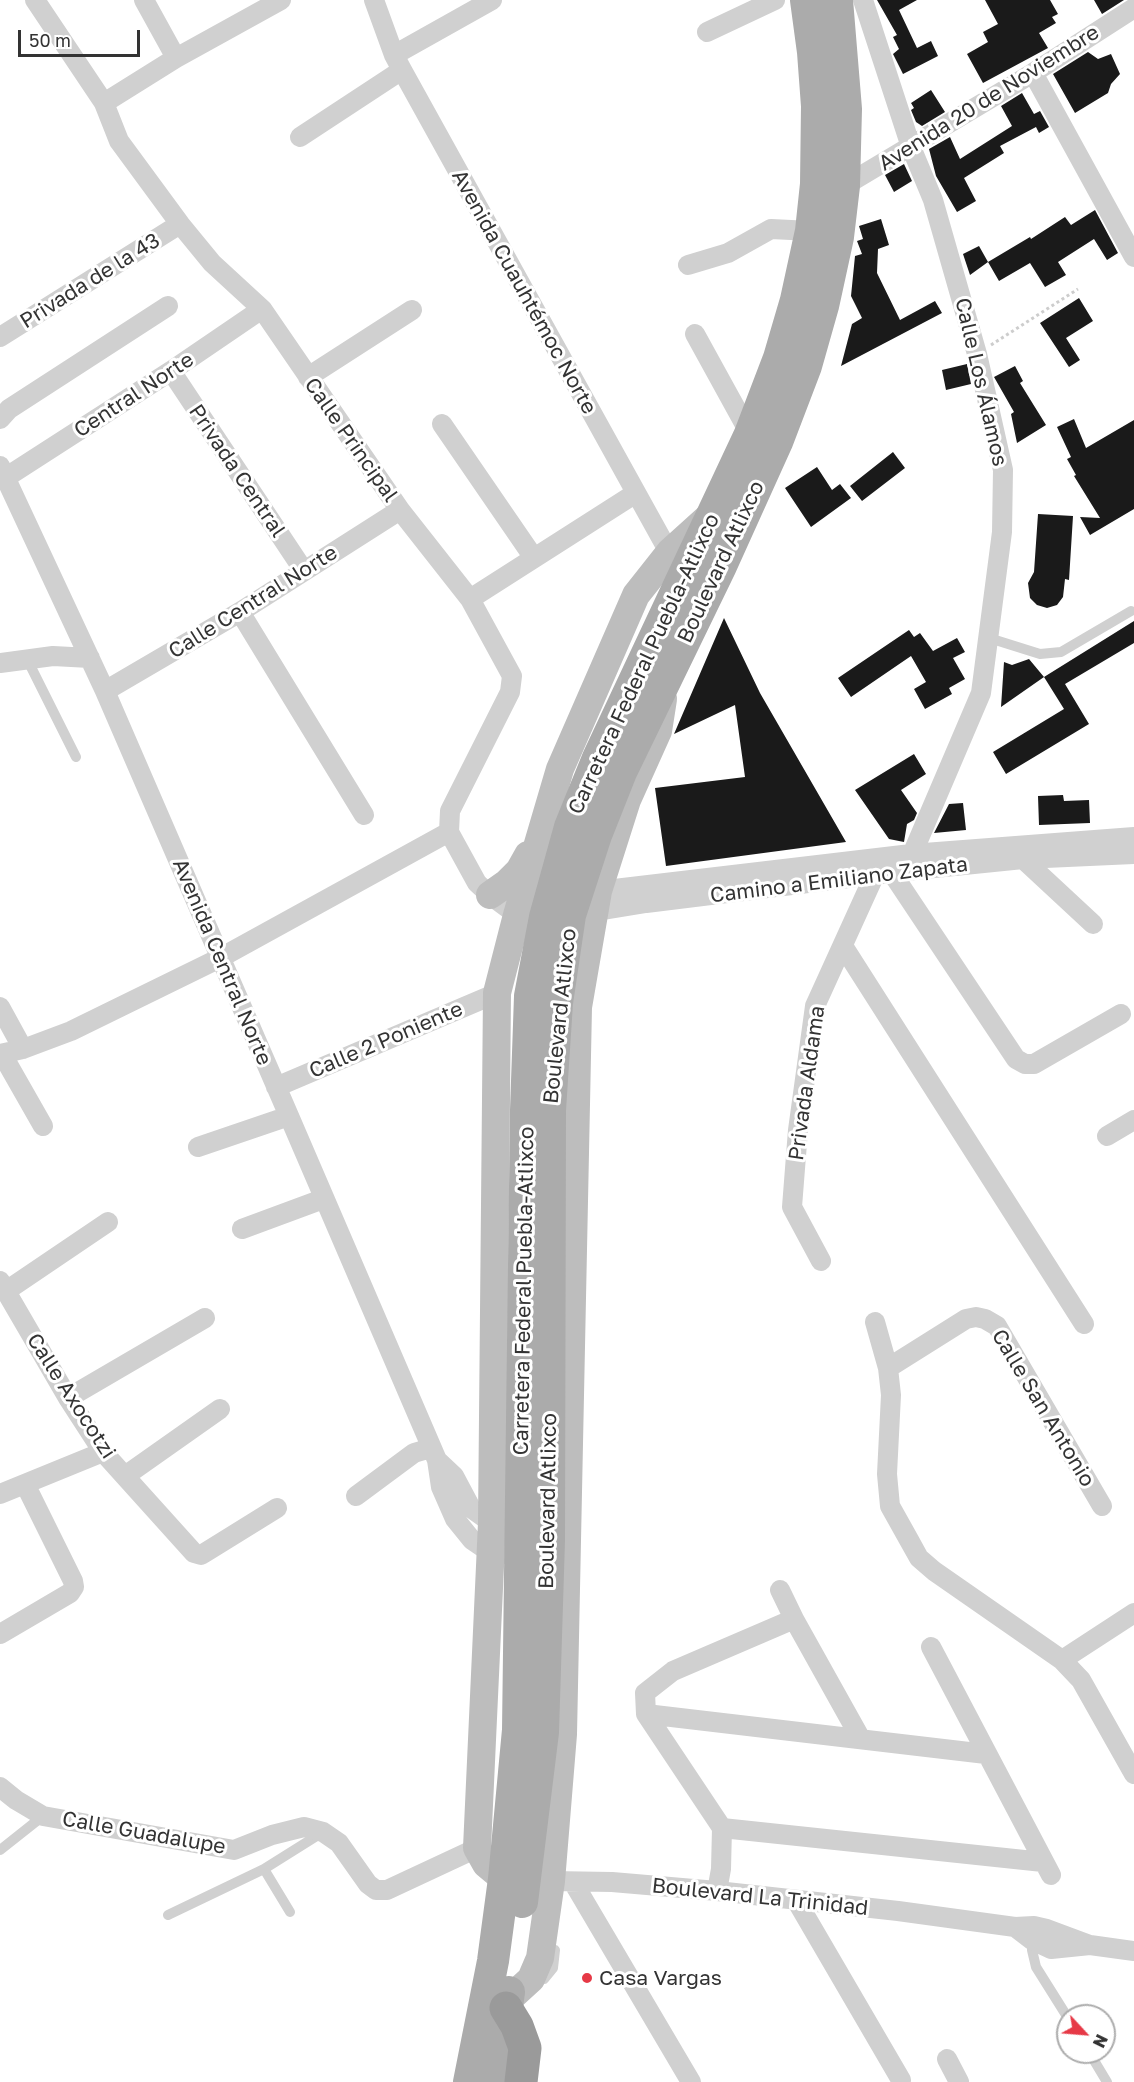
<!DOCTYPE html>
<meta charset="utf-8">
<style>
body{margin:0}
#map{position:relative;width:1134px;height:2082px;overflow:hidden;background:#fff;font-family:"Golos Text",sans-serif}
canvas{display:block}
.north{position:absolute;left:1056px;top:2004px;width:60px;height:60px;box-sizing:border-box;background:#fff;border:2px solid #adadad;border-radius:50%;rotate:116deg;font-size:16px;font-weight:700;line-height:24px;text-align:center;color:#333}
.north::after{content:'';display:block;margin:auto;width:21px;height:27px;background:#e63946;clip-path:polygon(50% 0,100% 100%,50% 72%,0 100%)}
.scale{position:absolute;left:18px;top:30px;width:122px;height:27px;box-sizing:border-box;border:3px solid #333;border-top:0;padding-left:8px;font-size:18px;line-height:21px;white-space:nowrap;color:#333;-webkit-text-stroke:4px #fff;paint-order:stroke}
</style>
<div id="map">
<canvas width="1134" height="2082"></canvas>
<div class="north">N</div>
<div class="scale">50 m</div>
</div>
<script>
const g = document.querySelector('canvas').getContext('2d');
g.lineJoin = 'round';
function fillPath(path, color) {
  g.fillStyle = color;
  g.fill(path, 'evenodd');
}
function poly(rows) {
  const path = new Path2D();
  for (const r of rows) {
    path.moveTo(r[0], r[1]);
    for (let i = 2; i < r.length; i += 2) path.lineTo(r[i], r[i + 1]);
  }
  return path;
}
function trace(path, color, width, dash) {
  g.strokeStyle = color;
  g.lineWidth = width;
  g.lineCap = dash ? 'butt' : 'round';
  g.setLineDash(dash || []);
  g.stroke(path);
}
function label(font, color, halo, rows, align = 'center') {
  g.font = font + ' "Golos Text",sans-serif';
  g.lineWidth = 6;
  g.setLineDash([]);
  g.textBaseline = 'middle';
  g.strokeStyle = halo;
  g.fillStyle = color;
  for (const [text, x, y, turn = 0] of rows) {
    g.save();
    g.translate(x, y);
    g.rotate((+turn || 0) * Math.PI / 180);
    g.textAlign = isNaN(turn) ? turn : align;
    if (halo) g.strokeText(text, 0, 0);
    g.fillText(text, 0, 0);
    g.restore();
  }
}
const building = poly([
 [877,0,917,0,899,10,917,48,931,41,938,56,903,74,893,54,899,49,893,37,897,35],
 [985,0,1050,0,1058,14,1052,17,1056,23,1039,33,1048,48,983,83,967,54,988,42,983,32,998,24],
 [1094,0,1124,0,1102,14],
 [1088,52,1098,59,1111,54,1120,74,1111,84,1108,93,1075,113,1053,74],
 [931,90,945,112,922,126,916,122,911,110,914,108,911,103],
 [1022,93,1034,114,1040,111,1049,127,1039,133,1036,127,1000,146,1004,153,964,178,976,201,957,212,936,176,929,149,950,137,960,159,1012,126,1001,106],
 [904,164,912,181,894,192,885,175],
 [1095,210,1118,253,1107,260,1094,239,1058,262,1066,275,1045,287,1030,263,999,281,988,262,1030,237,1031,239,1065,217,1071,225],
 [881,219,889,245,878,249,877,273,900,320,935,301,942,313,841,366,852,324,862,318,851,296,855,256,862,254,857,241,863,239,859,226],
 [979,246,988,262,970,275,963,254],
 [1079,298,1093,321,1066,338,1080,360,1069,367,1040,323],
 [967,364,971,384,946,390,942,370],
 [1015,366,1023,381,1020,383,1046,425,1017,443,1011,414,1014,412,994,377],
 [1074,419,1086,448,1134,420,1134,509,1090,535,1080,517,1100,518,1074,476,1076,475,1067,459,1071,457,1057,427],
 [893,452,905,468,862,501,850,486],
 [817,467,832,490,840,484,851,498,811,527,785,488],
 [1038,514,1073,516,1069,580,1065,579,1063,597,1057,605,1047,608,1037,605,1030,598,1028,583,1034,572],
 [724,618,760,693,846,842,666,866,655,788,745,777,735,705,674,734],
 [1134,621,1134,643,1065,684,1089,724,1006,774,993,752,1064,709,1044,677],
 [909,630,914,637,920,633,933,651,957,638,965,652,953,658,965,679,949,688,952,694,925,709,914,689,926,682,911,656,851,697,838,678],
 [1029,659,1044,677,1001,707,1004,662,1012,665],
 [914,754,926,774,901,790,917,813,914,820,907,824,904,842,889,839,855,790],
 [1063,795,1064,801,1089,800,1090,823,1039,825,1038,796],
 [963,803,966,830,934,833,949,804]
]);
const path = poly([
 [991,345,1078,289]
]);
const lane = poly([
 [989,638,1040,654,1061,652,1131,611],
 [27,659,76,757],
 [0,1850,43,1816],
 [290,1912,264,1869,323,1832],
 [168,1915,264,1869],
 [1033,1938,1032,1950,1036,1967,1068,2018],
 [540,1979,544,1979,553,1968,555,1950],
 [1089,2052,1107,2082]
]);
const street = poly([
 [35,0,104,103,119,141,180,224,212,263,262,309,400,510,470,599,512,676,510,692,450,811,449,832,477,883,490,895,517,915,526,916],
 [144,0,176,58],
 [374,0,394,55,402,70,675,563],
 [863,0,911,147,933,200,977,354,1003,470,1002,532,981,693,905,871],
 [707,32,775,0],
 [394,55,492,0],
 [1033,73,1134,257],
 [104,103,176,58,281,0],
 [300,137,402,70],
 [844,186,1033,73,1134,8],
 [688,265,728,253,771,229,811,231],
 [695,334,750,434],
 [0,337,180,224],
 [171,371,304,571],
 [308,377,412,310],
 [0,419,9,409,168,306],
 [442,424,534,558],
 [0,466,105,691,289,1116,437,1460,441,1487,455,1519,472,1540,491,1553,499,1556],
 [5,478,171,371,262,309],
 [470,599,636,493],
 [240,612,364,815],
 [0,663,53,656,90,658],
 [105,691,240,612,400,510],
 [1023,859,1093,924],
 [892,873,1016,1059,1025,1064,1034,1064,1121,1014],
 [589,892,911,854,1134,837],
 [585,913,646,903,905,871,1023,859,1134,854],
 [843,946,1084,1324],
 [0,1007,23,1049],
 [0,1054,23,1049,71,1031,220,958,449,832],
 [2,1054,43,1126],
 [276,1087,497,993],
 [1107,1136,1134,1120],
 [198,1147,289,1116],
 [242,1229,323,1199],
 [821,1261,792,1207,798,1130,815,1006,875,874],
 [0,1281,68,1398,103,1452,194,1553,201,1555,206,1552,277,1508],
 [6,1291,108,1222],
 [875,1322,888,1368,891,1395,887,1474,890,1506,909,1540,919,1558,934,1571,1062,1660,1081,1680,1134,1774],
 [888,1368,966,1319,976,1317,985,1319,997,1326,1102,1506],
 [68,1398,205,1318],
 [437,1460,454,1476,471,1508,492,1523,500,1526],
 [125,1476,220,1409],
 [0,1494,103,1452],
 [356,1496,414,1453,431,1448],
 [780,1590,794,1619,861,1739],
 [0,1634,70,1593,74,1587,73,1581,25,1484],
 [931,1647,1051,1875],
 [1062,1660,1134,1613],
 [646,1714,986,1754],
 [0,1787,16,1800,43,1816,234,1850,272,1835,304,1827,323,1832,339,1843,368,1884,376,1890,387,1890,477,1848],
 [722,1828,1043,1862],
 [551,1881,612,1882,717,1891,898,1911,1015,1927,1034,1926,1047,1929,1090,1945],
 [573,1882,691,2082],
 [717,1891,721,1869,722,1828,646,1714,645,1693,673,1671,794,1619],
 [796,1900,901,2080],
 [1015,1927,1032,1940,1051,1949,1090,1945,1134,1951],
 [947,2059,959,2082]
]);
const secondary = poly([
 [490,895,507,883,519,871,528,855],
 [551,1881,504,1879,486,1864,477,1848,492,1523,497,993,517,915,560,769,636,595,670,552,711,515],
 [508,2000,531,1979,540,1958,551,1881,563,1734,578,1007,598,891,627,800,658,731,663,699]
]);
const primary = poly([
 [522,1902,543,1732,549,1540,550,1110,557,1003,570,915,596,835,621,772,721,566,777,442,806,366,823,306,838,237,844,186,846,109,837,0],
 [469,2082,493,1961,504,1879,518,1730,526,1110,530,996,545,917,570,827,598,758,750,434,779,358,796,300,811,231,816,184,817,106,813,52,806,0],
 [497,2082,509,1992]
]);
const highway = poly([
 [506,2008,517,2026,525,2048,521,2082]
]);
const markers = [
 [587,1978,6,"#e63946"]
];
const streetNames = [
 ["Avenida 20 de Noviembre",989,98,-32],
 ["Privada de la 43",90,281,-32],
 ["Avenida Cuauhtémoc Norte",524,292,61],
 ["Calle Los Álamos",981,382,77],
 ["Central Norte",134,395,-33],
 ["Calle Principal",351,440,55],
 ["Privada Central",237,471,56],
 ["Boulevard Atlixco",721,562,-65],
 ["Calle Central Norte",253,602,-32],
 ["Carretera Federal Puebla-Atlixco",644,664,-65],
 ["Camino a Emiliano Zapata",839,880,-7],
 ["Avenida Central Norte",222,962,67],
 ["Boulevard Atlixco",560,1016,-84],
 ["Calle 2 Poniente",386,1040,-23],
 ["Privada Aldama",807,1083,-82],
 ["Carretera Federal Puebla-Atlixco",524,1291,-89],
 ["Calle Axocotzi",71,1396,57],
 ["Calle San Antonio",1043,1408,59],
 ["Boulevard Atlixco",548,1501,-89],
 ["Calle Guadalupe",144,1833,10],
 ["Boulevard La Trinidad",760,1897,6]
];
const poiNames = [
 ["Casa Vargas",599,1978]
];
fillPath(building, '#1a1a1a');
trace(path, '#cdcdcd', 3, [3, 3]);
trace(lane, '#d0d0d0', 10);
trace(street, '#d0d0d0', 20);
trace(secondary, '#bdbdbd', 28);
trace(primary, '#ababab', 32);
trace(highway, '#9a9a9a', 33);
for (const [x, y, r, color] of markers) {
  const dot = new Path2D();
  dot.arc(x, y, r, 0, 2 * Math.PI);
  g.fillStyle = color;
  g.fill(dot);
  trace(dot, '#fff', 2);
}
label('21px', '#333', '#fff', streetNames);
label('21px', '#333', '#fff', poiNames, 'left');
</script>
